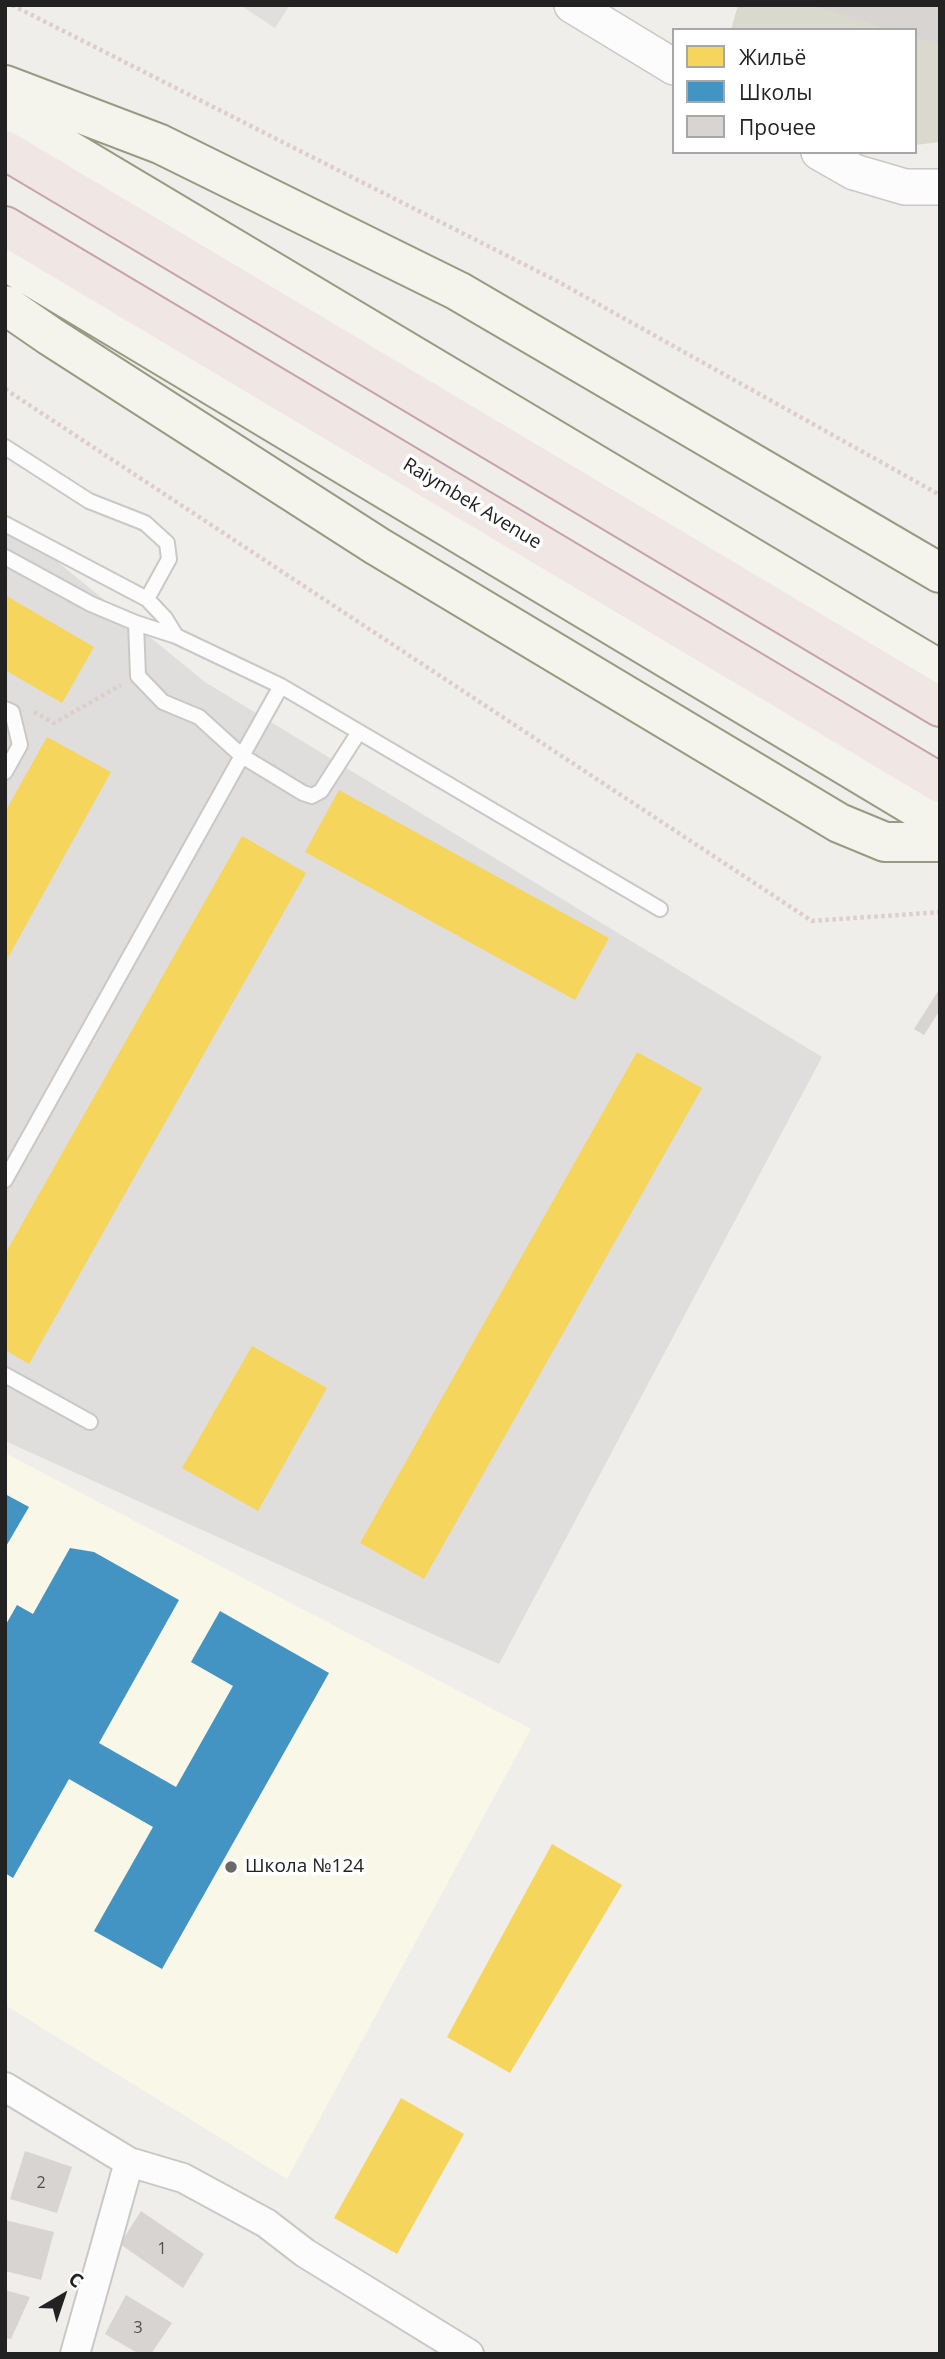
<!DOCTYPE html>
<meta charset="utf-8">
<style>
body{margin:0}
#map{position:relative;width:945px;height:2359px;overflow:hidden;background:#f0eeeb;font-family:"Open Sans",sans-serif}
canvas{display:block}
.frame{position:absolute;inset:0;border:7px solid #222;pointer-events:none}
.legend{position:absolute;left:672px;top:28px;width:245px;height:126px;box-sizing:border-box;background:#fff;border:2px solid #a7a7a7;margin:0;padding:9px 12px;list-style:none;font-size:21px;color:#222}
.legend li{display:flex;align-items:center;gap:14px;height:35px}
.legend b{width:35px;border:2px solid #a7a7a7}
.north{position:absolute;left:28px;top:2261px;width:70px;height:70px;-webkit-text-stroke:5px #fff;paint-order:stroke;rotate:39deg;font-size:19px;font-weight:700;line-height:28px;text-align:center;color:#222}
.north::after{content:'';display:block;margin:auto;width:24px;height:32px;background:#222;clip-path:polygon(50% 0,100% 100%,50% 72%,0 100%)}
</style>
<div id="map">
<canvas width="945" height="2359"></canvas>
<div class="frame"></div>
<ul class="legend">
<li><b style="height:19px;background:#f6d55c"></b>Жильё</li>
<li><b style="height:19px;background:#4393c3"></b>Школы</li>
<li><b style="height:19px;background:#d7d4d2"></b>Прочее</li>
</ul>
<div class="north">С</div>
</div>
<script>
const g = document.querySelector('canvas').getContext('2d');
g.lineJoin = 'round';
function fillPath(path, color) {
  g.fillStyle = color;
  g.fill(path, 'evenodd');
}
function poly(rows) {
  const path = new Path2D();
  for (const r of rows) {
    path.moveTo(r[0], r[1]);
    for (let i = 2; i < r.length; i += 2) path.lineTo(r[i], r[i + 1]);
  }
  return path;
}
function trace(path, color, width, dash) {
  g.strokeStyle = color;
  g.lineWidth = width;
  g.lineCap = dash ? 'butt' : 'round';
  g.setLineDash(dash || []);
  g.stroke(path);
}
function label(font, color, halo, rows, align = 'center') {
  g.font = font + ' "Open Sans",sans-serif';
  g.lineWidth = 7;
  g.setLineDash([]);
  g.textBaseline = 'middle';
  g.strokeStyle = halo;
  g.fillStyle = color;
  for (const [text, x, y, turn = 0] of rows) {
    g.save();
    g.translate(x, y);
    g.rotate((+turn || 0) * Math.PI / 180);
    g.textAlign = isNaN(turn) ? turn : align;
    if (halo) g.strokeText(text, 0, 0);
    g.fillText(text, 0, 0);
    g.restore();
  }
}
const residential = poly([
 [5,519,205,682,822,1057,499,1664,5,1441]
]);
const education = poly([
 [5,1453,531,1729,287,2179,5,2005]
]);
const construction = poly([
 [738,5,940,5,940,142,915,145,915,30,731,30]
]);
const parking = poly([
 [240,5,290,5,275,28]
]);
const homes = poly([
 [5,595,94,647,62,703,5,670],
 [47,737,111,772,5,963,5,812],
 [339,790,609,938,575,1000,305,852],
 [242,836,306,873,29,1364,5,1350,5,1254],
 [637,1052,702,1088,424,1579,360,1543],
 [252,1346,327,1388,258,1511,182,1468],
 [552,1844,622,1885,510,2073,447,2037],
 [401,2098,464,2134,397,2254,334,2218]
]);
const schools = poly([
 [5,1494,29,1507,5,1548],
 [70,1548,94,1552,179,1600,99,1743,176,1787,233,1686,191,1662,220,1611,329,1673,162,1969,94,1931,153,1827,69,1779,13,1878,5,1873,5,1626,17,1605,33,1614]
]);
const building = poly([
 [812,5,940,5,940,44,915,37,915,30,891,30],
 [940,988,940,1010,924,1035,914,1029],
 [25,2151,72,2167,57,2213,10,2199],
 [141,2211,204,2254,183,2288,120,2244],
 [5,2220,54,2232,41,2280,5,2271],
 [5,2290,30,2297,11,2339,5,2338],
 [126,2295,172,2323,151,2354,139,2354,105,2334]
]);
const path = poly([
 [12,5,557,281,940,495],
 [5,389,812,921,940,912],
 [34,712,54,723,121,685]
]);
const service = poly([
 [5,447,89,501,145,523,167,543,169,559,147,599],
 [5,524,147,599,165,618,176,636],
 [5,557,91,604,136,623,176,636,281,686,5,1180],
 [136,623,138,676,163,702,199,717,242,756,303,793,312,796,321,791,359,732],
 [281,686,660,909],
 [5,709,12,712,20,745,5,772],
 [5,1375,90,1422]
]);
const minor = poly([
 [5,2087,129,2162,183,2178,266,2223,305,2253,469,2354],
 [75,2354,129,2162]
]);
const tertiary = poly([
 [572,5,674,67],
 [819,152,854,172,905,187,940,187]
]);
const secondary = poly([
 [5,85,160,144,458,291,940,573],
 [5,112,940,670],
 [5,261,940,822],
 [5,305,50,336,377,546,839,823,885,842,940,842]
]);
const trunk = poly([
 [5,150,940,707],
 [5,226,940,783]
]);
const markers = [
 [231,1867,7,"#6a6968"]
];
const numberNames = [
 ["2",41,2183],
 ["1",162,2249],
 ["3",138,2328]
];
const streetNames = [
 ["Raiymbek Avenue",472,504,31]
];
const poiNames = [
 ["Школа №124",245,1867]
];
fillPath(residential, '#dfdedc');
fillPath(education, '#f8f7e8');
fillPath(construction, '#d9d9cd');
fillPath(parking, '#e0dfde');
fillPath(homes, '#f6d55c');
fillPath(schools, '#4393c3');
fillPath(building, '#d7d4d2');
trace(service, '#c9c8c7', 18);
trace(minor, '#c9c8c7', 32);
trace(tertiary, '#c9c8c7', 38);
trace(secondary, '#999a82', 42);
trace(trunk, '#c5a2ac', 42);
trace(path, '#dccecd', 4.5, [3.5, 3.5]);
trace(service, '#fdfcfc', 14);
trace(minor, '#fdfcfc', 28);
trace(tertiary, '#fdfcfc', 35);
trace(secondary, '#f4f4ed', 38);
trace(trunk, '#f0e6e4', 38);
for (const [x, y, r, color] of markers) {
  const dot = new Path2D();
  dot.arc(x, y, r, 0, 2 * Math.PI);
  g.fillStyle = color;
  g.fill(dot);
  trace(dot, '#fff', 2.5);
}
label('16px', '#4f4e4e', null, numberNames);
label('19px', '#222', '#fff', streetNames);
label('19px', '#222', '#fff', poiNames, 'left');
</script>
